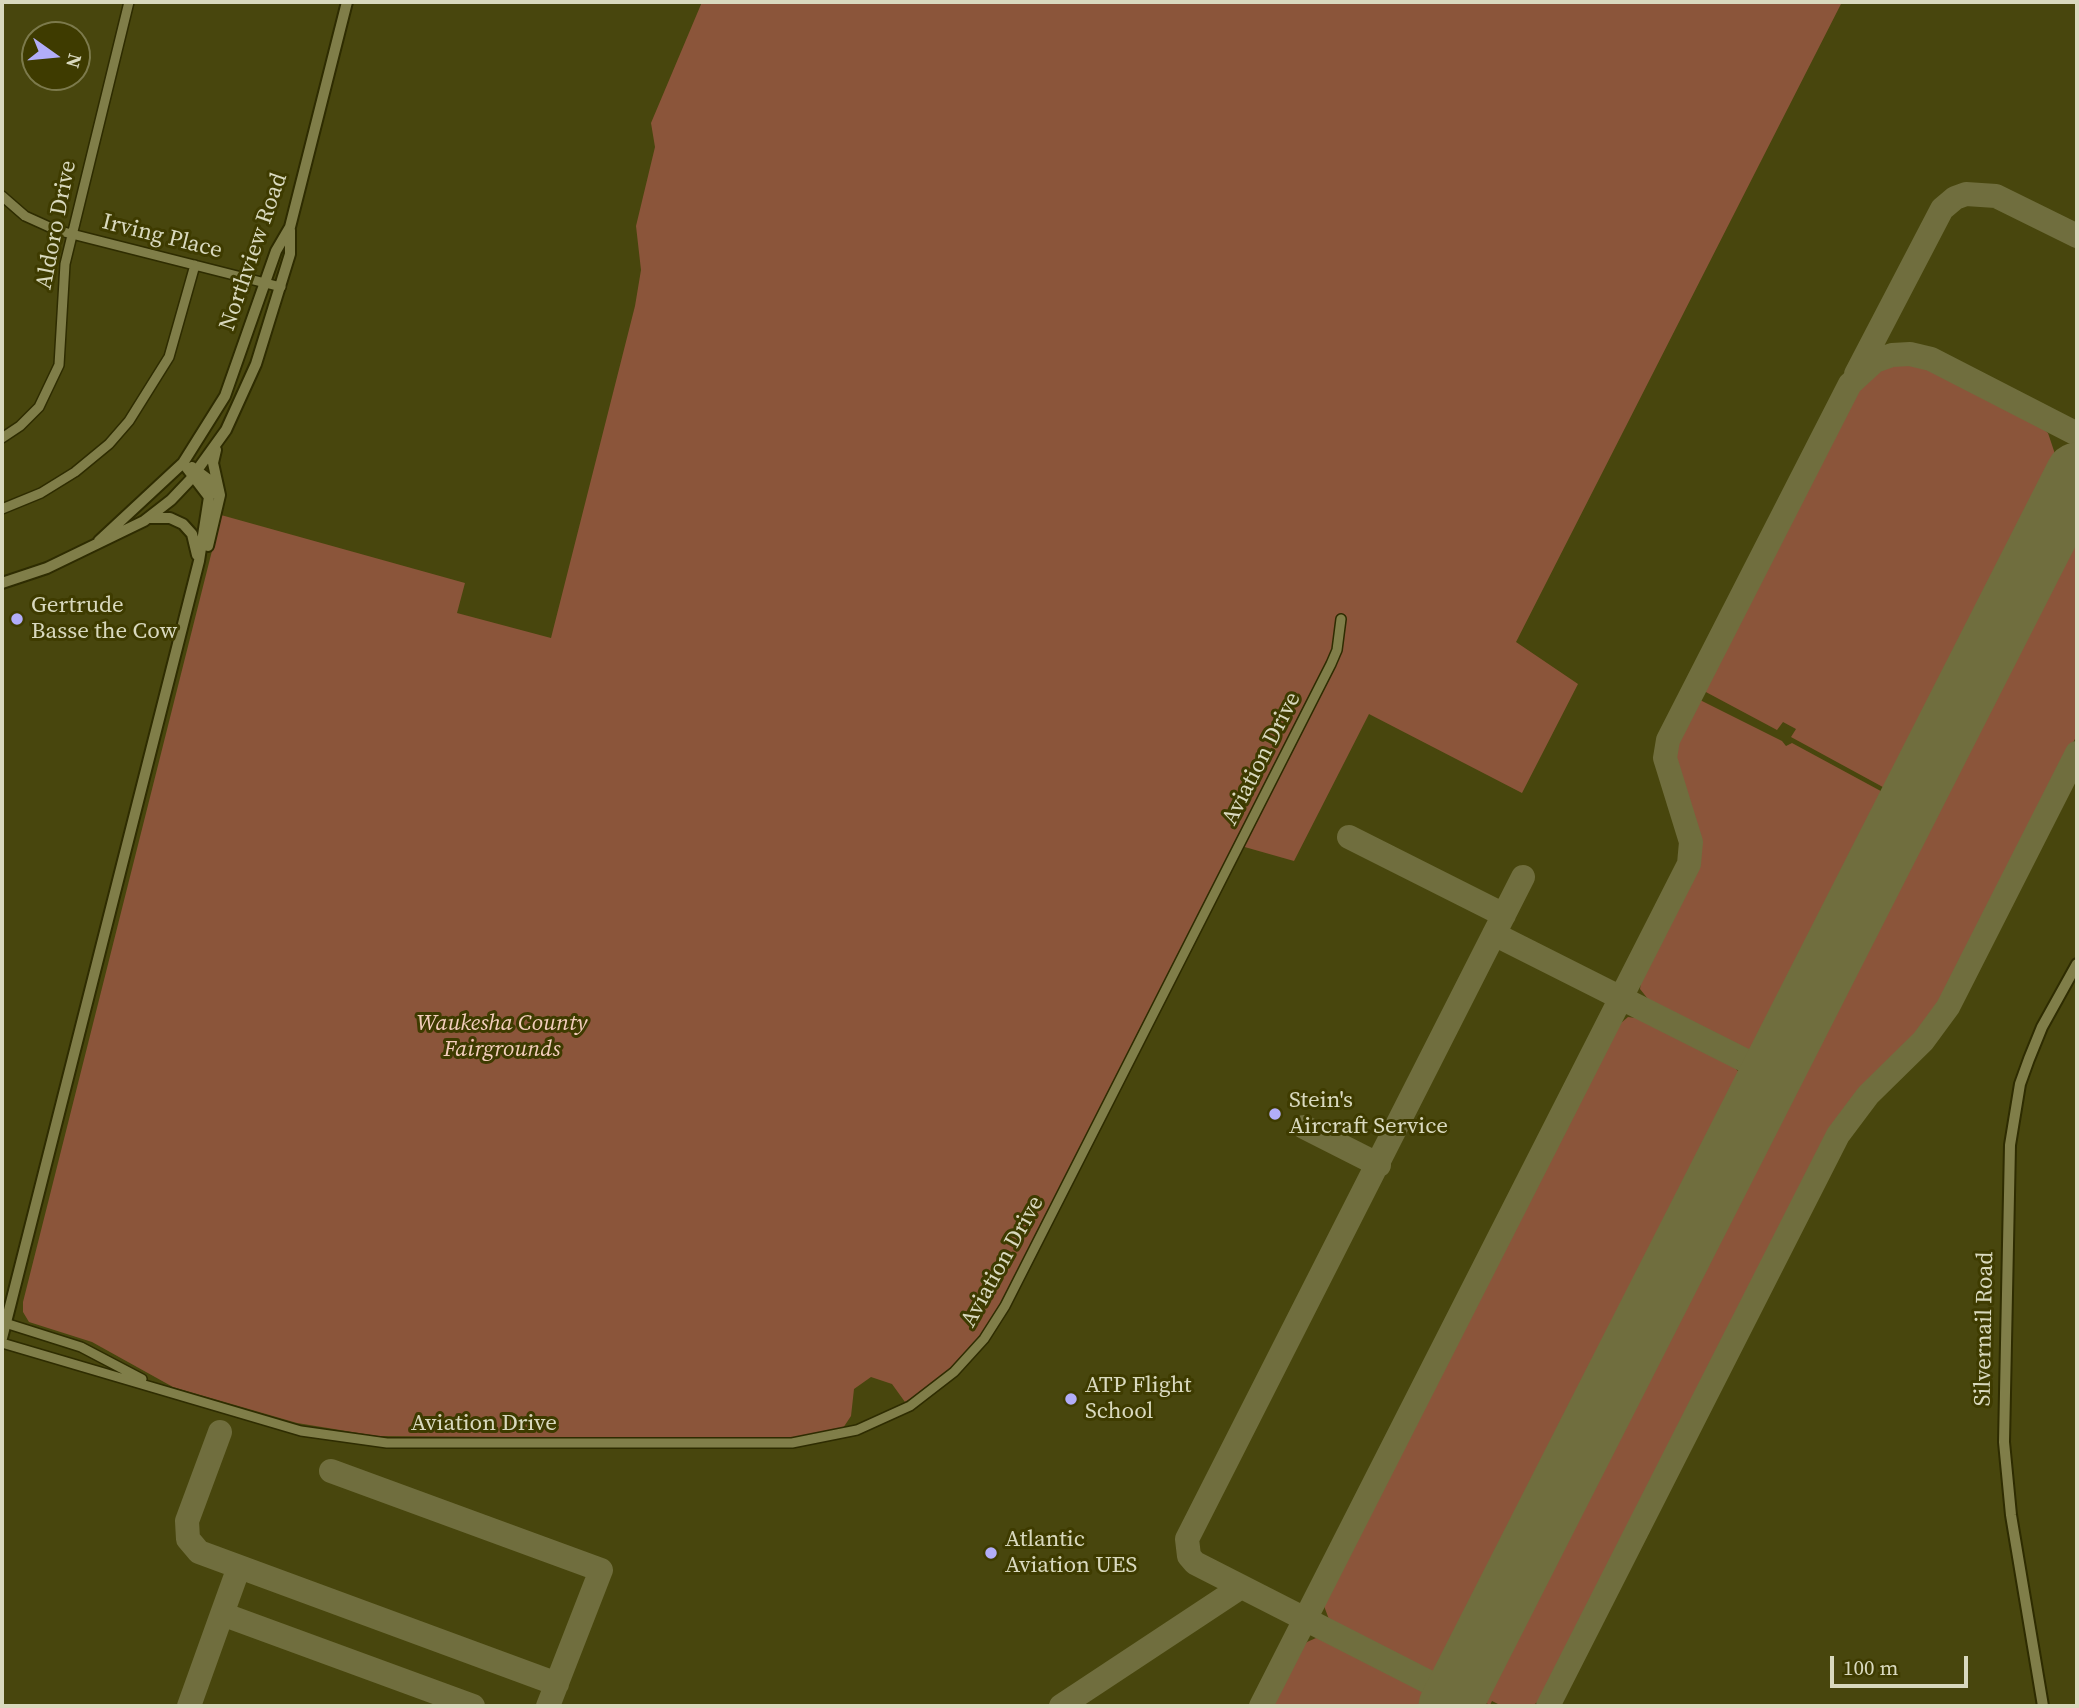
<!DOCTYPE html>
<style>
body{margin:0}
#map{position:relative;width:2079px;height:1708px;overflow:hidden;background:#48460d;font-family:"Source Serif 4",serif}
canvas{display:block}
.frame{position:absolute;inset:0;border:4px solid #d9d9be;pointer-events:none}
.north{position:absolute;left:21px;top:21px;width:70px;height:70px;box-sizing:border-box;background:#3e3b00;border:2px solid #7c7a4c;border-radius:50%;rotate:105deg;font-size:19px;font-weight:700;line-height:28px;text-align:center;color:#d9d9be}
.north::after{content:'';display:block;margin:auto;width:24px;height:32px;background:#b2adf9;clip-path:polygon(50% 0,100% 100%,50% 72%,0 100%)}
.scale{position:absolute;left:1830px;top:1656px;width:138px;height:32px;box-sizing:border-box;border:4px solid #d9d9be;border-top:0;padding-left:9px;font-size:21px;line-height:24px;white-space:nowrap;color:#d9d9be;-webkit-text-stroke:5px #3e3b00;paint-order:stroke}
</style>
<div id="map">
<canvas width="2079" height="1708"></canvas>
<div class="frame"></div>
<div class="north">N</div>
<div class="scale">100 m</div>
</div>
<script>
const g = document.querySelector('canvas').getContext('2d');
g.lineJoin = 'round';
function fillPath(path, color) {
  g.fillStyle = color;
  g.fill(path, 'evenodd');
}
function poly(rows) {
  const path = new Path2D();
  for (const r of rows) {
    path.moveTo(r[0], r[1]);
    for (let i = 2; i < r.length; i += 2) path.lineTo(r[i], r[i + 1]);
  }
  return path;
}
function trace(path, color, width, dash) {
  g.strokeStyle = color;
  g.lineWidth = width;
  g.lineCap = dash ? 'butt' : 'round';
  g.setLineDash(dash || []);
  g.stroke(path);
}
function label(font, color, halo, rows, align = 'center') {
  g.font = font + ' "Source Serif 4",serif';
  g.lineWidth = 6;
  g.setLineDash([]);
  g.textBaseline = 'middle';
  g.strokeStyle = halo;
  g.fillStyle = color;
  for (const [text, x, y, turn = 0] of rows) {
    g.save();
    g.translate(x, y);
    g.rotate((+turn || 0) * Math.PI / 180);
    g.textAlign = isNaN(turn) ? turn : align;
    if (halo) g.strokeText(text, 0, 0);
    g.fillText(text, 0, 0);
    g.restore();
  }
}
const green = poly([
 [702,2,1842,2,1516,642,1578,684,1522,793,1369,714,1294,861,1234,844,1011,1286,983,1333,937,1382,905,1402,892,1384,871,1377,854,1389,851,1416,843,1428,796,1438,762,1439,377,1436,297,1423,173,1387,92,1342,29,1322,23,1312,23,1302,221,515,465,583,457,613,551,638,635,306,641,270,636,226,655,147,651,123],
 [1900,363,1930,368,2034,421,2048,433,2056,457,2053,475,1892,792,1791,737,1796,729,1783,722,1777,730,1704,691,1858,388,1878,370],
 [2077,521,2077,735,1936,1011,1915,1039,1856,1096,1828,1136,1542,1699,1532,1706,1502,1706,1492,1701,1490,1705,1478,1699],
 [1700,700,1782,741,1786,746,1792,743,1890,796,1766,1040,1749,1050,1738,1048,1652,1004,1640,989,1642,976,1700,861,1700,841,1673,753],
 [1628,1017,1644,1019,1730,1063,1740,1073,1740,1090,1450,1661,1435,1672,1422,1670,1330,1622,1324,1606,1326,1597,1615,1028],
 [1316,1638,1328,1640,1414,1685,1423,1692,1425,1706,1271,1706,1299,1651,1307,1642]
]);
const taxiway = poly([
 [1856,374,1942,209,1955,198,1966,194,1996,196,2077,236],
 [1349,837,1504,915],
 [1494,934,1772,1074],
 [1304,1127,1379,1165],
 [220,1432,187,1521,188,1539,199,1552,557,1684],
 [331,1471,601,1570,548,1706],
 [222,1614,239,1567],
 [1456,1696,1195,1563,1189,1556,1187,1539,1523,877],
 [189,1706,222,1614,473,1706],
 [1061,1706,1241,1587],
 [1261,1706,1689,864,1691,842,1665,758,1668,740,1850,384,1875,361,1892,355,1910,354,1931,359,2077,434],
 [1548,1706,1838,1135,1868,1095,1923,1041,1948,1007,2077,753]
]);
const runway = poly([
 [1450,1706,2077,474]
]);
const minor = poly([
 [2,196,25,216,56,230,281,287],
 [2,438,20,426,39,407,59,365,65,264,129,2],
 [2,509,41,493,75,472,109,444,129,421,169,357,195,265],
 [2,1322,81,1347,142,1379],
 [2,1343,301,1431,387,1443,792,1443,857,1430,910,1406,954,1372,984,1339,1005,1306,1331,664,1337,650,1341,619]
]);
const tertiary = poly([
 [192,467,208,479,215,493],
 [148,518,170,518,183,524,192,534,197,555],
 [99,541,183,463,225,396,276,251,290,227,347,2],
 [208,546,220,495,213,463,216,450],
 [2,583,47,568,144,521,171,500,190,480,226,430,256,364,290,254,290,230],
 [2,1338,199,561,209,497,183,463],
 [2043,1706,2011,1515,2004,1442,2010,1145,2020,1084,2029,1059,2042,1027,2077,964]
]);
const markers = [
 [17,619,7,"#b2adf9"],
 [1275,1114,7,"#b2adf9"],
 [1071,1399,7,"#b2adf9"],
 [991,1553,7,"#b2adf9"]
];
const streetNames = [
 ["Aldoro Drive",57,225,-79],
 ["Irving Place",162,237,14],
 ["Northview Road",254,252,-71],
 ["Aviation Drive",1262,759,-63],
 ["Aviation Drive",1003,1262,-61],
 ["Silvernail Road",1985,1329,-89],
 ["Aviation Drive",484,1424]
];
const poiNames = [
 ["Gertrude",31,606],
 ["Basse the Cow",31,632],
 ["Stein's",1289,1101],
 ["Aircraft Service",1289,1127],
 ["ATP Flight",1085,1386],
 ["School",1085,1412],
 ["Atlantic",1005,1540],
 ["Aviation UES",1005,1566]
];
const parkNames = [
 ["Waukesha County",502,1024],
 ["Fairgrounds",502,1050]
];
fillPath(green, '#8b553a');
trace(taxiway, '#706e3e', 24);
trace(runway, '#706e3e', 63);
trace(minor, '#2e2c01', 12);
trace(tertiary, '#2e2c01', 14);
trace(minor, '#807e49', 9);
trace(tertiary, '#807e49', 10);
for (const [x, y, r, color] of markers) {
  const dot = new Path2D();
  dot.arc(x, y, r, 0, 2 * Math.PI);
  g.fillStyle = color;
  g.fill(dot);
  trace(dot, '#3e3b00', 2.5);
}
label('23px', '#d9d9be', '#3e3b00', streetNames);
label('23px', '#d9d9be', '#3e3b00', poiNames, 'left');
label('italic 23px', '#f4cebd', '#3e3b00', parkNames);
</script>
